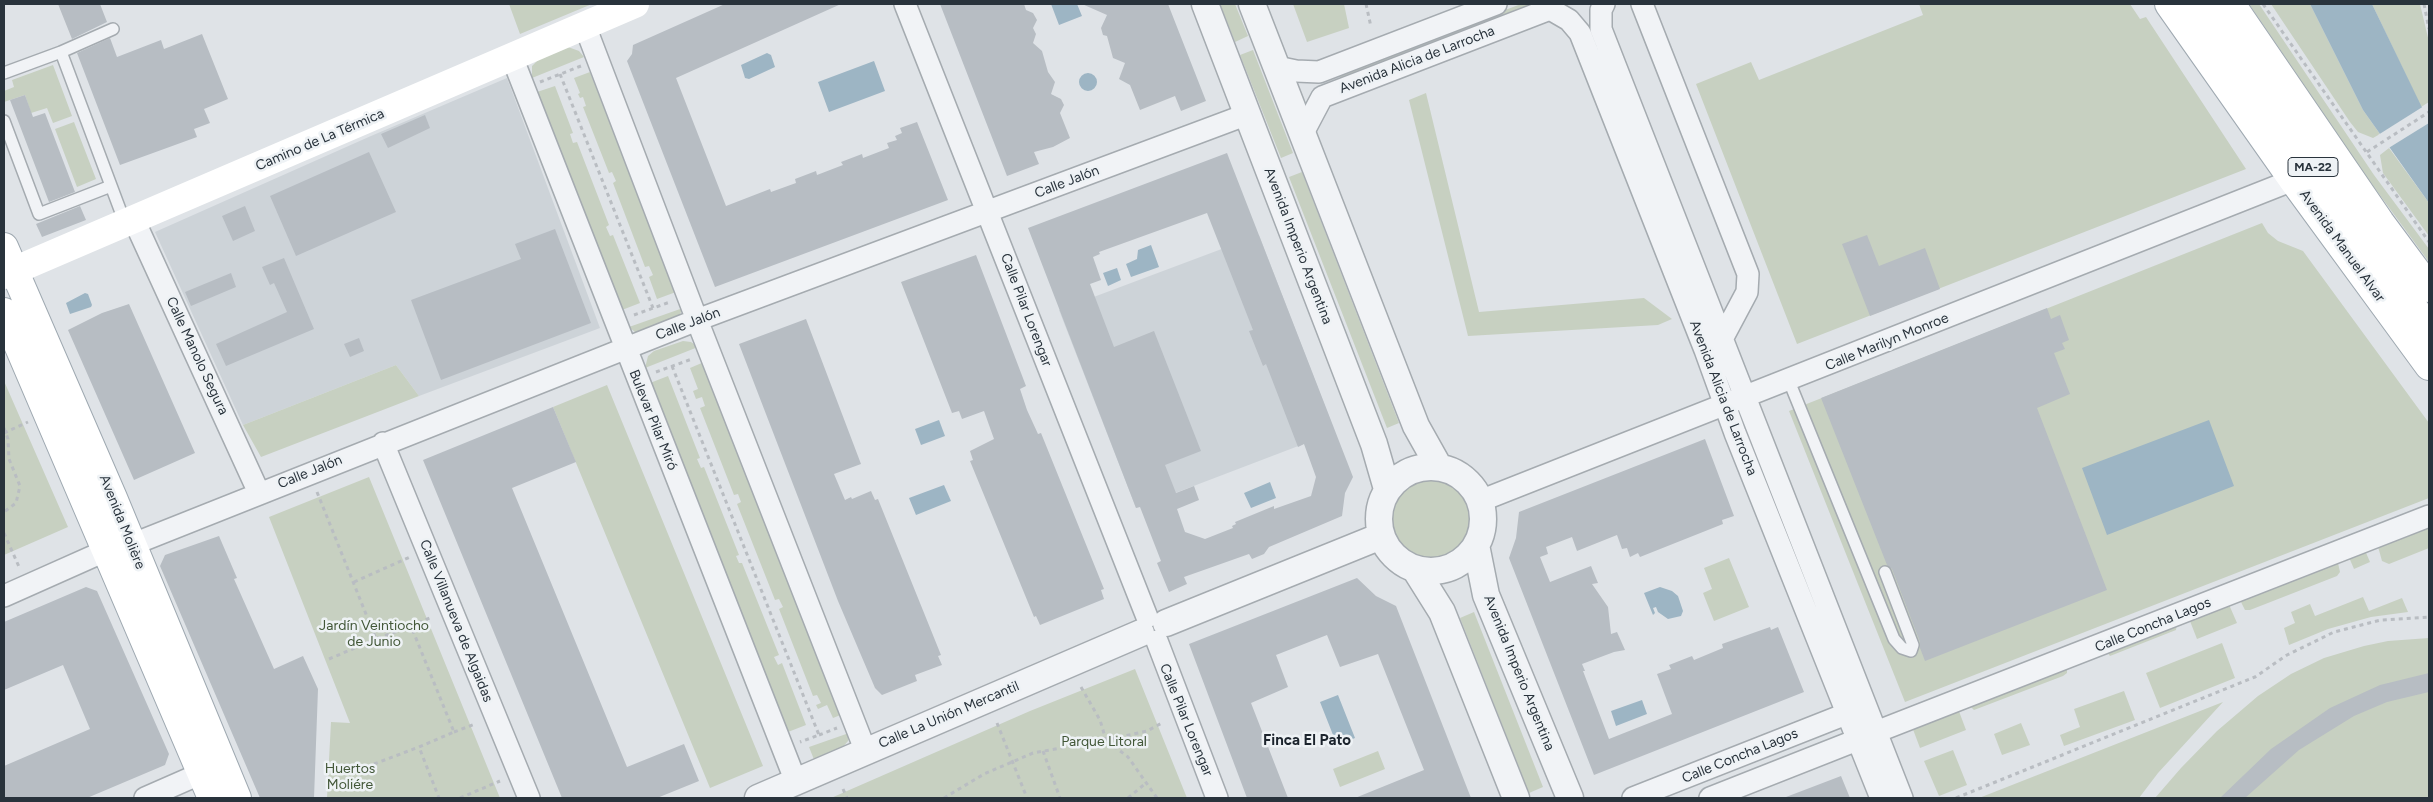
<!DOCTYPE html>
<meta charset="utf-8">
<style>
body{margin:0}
#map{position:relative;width:2433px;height:802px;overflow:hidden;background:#dfe3e7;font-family:Figtree,sans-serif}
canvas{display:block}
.frame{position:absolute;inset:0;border:5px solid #29333c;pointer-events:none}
</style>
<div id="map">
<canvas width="2433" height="802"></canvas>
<div class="frame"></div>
</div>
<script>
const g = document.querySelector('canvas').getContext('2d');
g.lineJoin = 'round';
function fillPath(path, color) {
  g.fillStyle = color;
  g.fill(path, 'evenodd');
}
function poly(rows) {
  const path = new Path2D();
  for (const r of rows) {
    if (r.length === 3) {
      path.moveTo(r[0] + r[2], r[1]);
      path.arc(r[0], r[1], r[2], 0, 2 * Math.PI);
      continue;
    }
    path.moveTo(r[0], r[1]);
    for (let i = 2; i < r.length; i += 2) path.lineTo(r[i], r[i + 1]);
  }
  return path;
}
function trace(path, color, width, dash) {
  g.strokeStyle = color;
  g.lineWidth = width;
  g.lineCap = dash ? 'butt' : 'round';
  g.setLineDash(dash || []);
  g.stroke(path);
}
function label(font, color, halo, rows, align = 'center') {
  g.font = font + ' Figtree,sans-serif';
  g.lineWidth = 5;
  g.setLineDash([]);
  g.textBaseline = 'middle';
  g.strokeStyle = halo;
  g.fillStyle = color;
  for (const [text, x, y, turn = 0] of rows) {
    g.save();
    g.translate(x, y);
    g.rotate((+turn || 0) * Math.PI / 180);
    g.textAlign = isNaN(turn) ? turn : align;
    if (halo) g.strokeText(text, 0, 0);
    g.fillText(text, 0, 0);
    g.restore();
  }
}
const built = poly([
 [507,78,600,328,419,396,396,365,243,425,155,232,371,136],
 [1259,235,1335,432,1136,508,1059,310]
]);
const green = poly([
 [509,4,592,4,520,34],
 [1220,4,1235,4,1248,36,1235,42],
 [1293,4,1344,4,1349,28,1307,42],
 [1521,4,1539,4,1341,79,1339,73],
 [1919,4,2130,4,2140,19,2146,17,2246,169,1797,344,1696,84,1751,62,1759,80,1923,15],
 [2249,4,2259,4,2374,175,2429,249,2429,262,2368,179],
 [2271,4,2310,4,2363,110,2380,134,2373,138,2358,132,2350,122],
 [2372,4,2420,4,2429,42,2429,102,2421,107],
 [568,47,579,51,584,57,532,78,532,66,538,60],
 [1253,50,1293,153,1281,158,1240,55],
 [53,65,72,116,53,123,47,108,31,113,25,95,4,102,4,91,14,87,12,80],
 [590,72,676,292,657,299,649,277,653,275,649,266,645,267,613,183,616,181,612,172,609,173,583,107,586,106,583,97,580,98,578,94,580,93,574,78],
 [555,86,573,133,570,134,573,143,577,142,609,225,606,227,610,236,613,235,640,303,622,310,537,92],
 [1426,93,1479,312,1644,298,1672,319,1658,325,1468,336,1409,100],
 [74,122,96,179,77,187,55,129],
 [2389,148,2429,203,2429,236,2383,173,2380,155],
 [1302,172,1399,423,1387,428,1289,177],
 [2262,223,2268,233,2278,241,2303,251,2429,423,2429,498,1905,702,1789,411],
 [683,308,679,316,644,334,635,332,629,327],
 [683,341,691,342,698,347,645,368,648,356,654,351],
 [704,362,843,714,833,718,827,705,818,709,816,705,821,703,817,695,813,696,779,609,783,607,779,599,775,600,737,504,741,502,738,494,734,495,700,408,705,406,702,397,696,399,693,391,698,389,690,368],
 [396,365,419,396,261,457,243,425],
 [668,376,700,458,697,459,701,468,704,467,739,555,736,556,739,563,742,563,779,655,774,657,778,665,782,663,806,725,788,732,650,383],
 [4,381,68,527,4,555],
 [607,385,763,766,710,788,553,407],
 [369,477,405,565,500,798,327,798,331,722,350,723,269,517],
 [1431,519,41],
 [2429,520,2429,548,2389,564,2382,561,2377,543],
 [2364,548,2370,562,2354,569,2348,555],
 [1729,558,1749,607,1714,621,1703,593,1712,589,1704,568],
 [2338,563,2340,572,2337,576,2250,610,2245,610,2240,600],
 [2363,597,2369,611,2402,598,2408,612,2371,617,2328,629,2289,645,2284,628,2295,623,2291,612,2310,604,2315,616],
 [2227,600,2237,623,2197,639,2188,616],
 [1474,612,1543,787,1529,793,1460,618],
 [2177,623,2176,630,2110,656,2106,651],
 [2429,638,2429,798,2155,798,2181,768,2217,731,2258,696,2291,674,2324,658,2364,646,2388,641],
 [2222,643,2235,678,2160,708,2146,673],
 [2067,667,2067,673,2063,676,1974,710,1969,705],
 [1135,669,1187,798,831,798,1030,711],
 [2124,691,2135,720,2064,746,2060,735,2080,727,2074,709],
 [2223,702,2158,773,2139,798,1979,798],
 [1957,706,1966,730,1920,748,1911,724],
 [2021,723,2030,745,2002,755,1994,734],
 [849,733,848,741,842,748,815,762,809,747],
 [1953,750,1967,785,1939,796,1924,761],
 [1378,751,1385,769,1340,787,1333,769]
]);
const water = poly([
 [1051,4,1077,4,1082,16,1059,25],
 [2310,4,2372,4,2429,122,2429,203,2363,110],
 [767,53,771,55,775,67,749,79,745,78,741,65],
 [874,61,885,91,829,112,818,82],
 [1088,82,9],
 [1151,245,1159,267,1131,277,1126,264,1137,259,1138,250],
 [1117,268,1121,280,1108,286,1103,273],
 [85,293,88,294,92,305,91,307,70,314,66,303],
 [939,420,945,436,921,445,915,429],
 [2209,420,2234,486,2107,535,2082,468],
 [1270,482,1276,498,1251,508,1244,493],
 [944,485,951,501,916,515,909,498],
 [1660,587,1672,591,1678,596,1683,611,1681,616,1668,619,1658,612,1656,607,1653,608,1655,613,1653,615,1644,593],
 [1338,695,1355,738,1337,745,1320,702],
 [1642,700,1647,714,1616,726,1611,711]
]);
const pier = poly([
 [2424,106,2429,117,2429,123,2387,149,2378,135]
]);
const building = poly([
 [58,4,100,4,107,22,72,39],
 [725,4,841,4,676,78,726,206,770,189,771,192,796,183,795,179,816,171,817,175,843,165,841,162,862,154,863,158,889,148,887,143,897,140,895,136,902,133,900,128,917,122,948,200,715,287,627,61,632,54,633,45],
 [940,4,1024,4,1026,10,1033,13,1037,20,1033,28,1036,34,1033,43,1042,51,1048,72,1055,82,1051,94,1061,99,1064,105,1060,113,1070,138,1053,147,1034,152,1039,164,1007,176],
 [1082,4,1168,4,1206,101,1181,111,1175,96,1140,110,1130,85,1119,79,1125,63,1113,58,1107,36,1103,35,1101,28,1107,15],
 [202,34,228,99,204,109,210,123,194,129,197,137,120,165,77,53,110,38,117,57,161,40,164,49],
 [25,95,33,117,45,113,75,192,49,202,10,100],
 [425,115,430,128,388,148,381,134],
 [369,152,396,212,296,256,270,196],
 [1227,153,1353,477,1345,493,1342,516,1269,547,1264,554,1252,559,1249,554,1184,577,1187,584,1169,592,1157,563,1161,561,1140,507,1136,508,1028,228],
 [1207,213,1253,330,1249,331,1263,366,1266,364,1298,447,1304,444,1316,477,1311,496,1274,509,1274,506,1235,522,1236,524,1232,526,1233,528,1205,539,1185,532,1177,509,1199,500,1194,486,1176,493,1165,465,1201,451,1154,331,1114,347,1090,284,1101,280,1093,257,1100,254,1099,252],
 [80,206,86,220,42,237,36,224],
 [245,206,255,231,233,241,222,216],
 [555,229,591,323,441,380,411,300,521,259,515,244],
 [1867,235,1879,266,1925,248,1940,289,1870,316,1842,244],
 [976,255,1026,386,1020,389,1027,410,1038,434,1041,433,1104,589,1101,590,1104,599,1040,625,1036,616,1034,617,970,461,973,460,970,451,994,439,984,411,962,419,959,411,952,413,901,282],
 [284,258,314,329,226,366,216,344,287,312,274,283,270,285,262,267],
 [231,273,236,287,191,306,185,292],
 [129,304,195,453,134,480,68,330,102,313],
 [2047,308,2051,319,2060,315,2069,340,2062,343,2065,349,2054,353,2070,394,2037,408,2107,590,1925,661,1920,648,1920,642,1892,569,1887,565,1821,398],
 [806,319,861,464,834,474,845,500,851,497,852,499,871,491,875,500,878,499,941,655,938,656,942,665,915,675,917,681,882,695,875,688,838,601,739,344],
 [359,338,364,351,350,357,344,344],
 [553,407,576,462,512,488,627,767,684,744,699,781,657,798,562,798,423,460],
 [1705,439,1734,516,1722,520,1723,524,1640,557,1638,553,1630,557,1627,548,1622,549,1617,535,1577,551,1572,537,1546,547,1548,554,1540,557,1550,582,1591,566,1598,583,1592,584,1608,607,1611,634,1617,632,1625,650,1614,652,1582,664,1585,671,1583,671,1609,739,1672,714,1657,674,1671,669,1669,665,1692,656,1694,660,1723,648,1722,644,1770,627,1771,630,1778,627,1804,692,1594,775,1509,558,1516,538,1519,512],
 [219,536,237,578,234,579,274,669,303,656,318,689,314,798,260,798,160,566,165,555],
 [1357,578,1376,596,1396,606,1471,798,1355,798,1424,770,1378,654,1340,667,1327,635,1276,655,1288,687,1251,703,1288,798,1247,798,1189,644],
 [86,587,97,591,169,754,165,765,87,798,4,798,4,766,90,729,63,665,4,690,4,622],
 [2429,673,2429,692,2387,702,2354,716,2299,750,2245,798,2220,798,2271,749,2330,708,2380,685],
 [1841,776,1850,798,1787,798,1786,797]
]);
const path = poly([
 [1366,4,1371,27],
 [2263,4,2429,242],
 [2424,4,2429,29],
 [560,74,653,308],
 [540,82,581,66],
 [2367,152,2429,112],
 [634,315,670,302],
 [672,366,819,735,800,742],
 [656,372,692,359],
 [4,428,8,439,9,459,20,486,16,503,4,512],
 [4,433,28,422],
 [317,492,376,639,411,626,454,732,419,747,439,798],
 [4,533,20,569],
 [354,582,410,557],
 [411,626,432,617],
 [329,659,376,639],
 [1081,687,1100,720,1106,740,1147,731,1162,723],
 [997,723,1027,798],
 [454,732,475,724],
 [819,735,837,728],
 [1043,751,1060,798],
 [374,764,419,747],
 [843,789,847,798],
 [460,798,500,781],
 [944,798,984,774,1033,753,1106,740,1128,757,1157,798],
 [1128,798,1146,783],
 [1956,798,2255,677,2287,655,2334,632,2381,620,2429,617]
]);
const service = poly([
 [61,52,113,29],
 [4,73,61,52,125,223],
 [4,121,39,214,111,186],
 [1789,381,1894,639,1902,648,1911,651,1913,645,1885,572]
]);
const minor = poly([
 [905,4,1147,617],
 [1604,4,1601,10,1601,29,1902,798],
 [1642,4,1748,274,1747,292,1722,339],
 [585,26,697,320,866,752],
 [512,57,796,782],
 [1277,67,1296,71,1319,72,1496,4],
 [1303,133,1322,97,1550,9,1569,20,1580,33,1705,350,1735,433,1881,798],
 [134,220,259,493],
 [383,443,529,798],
 [1480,501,2293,180],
 [131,545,697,320,1248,114],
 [4,596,105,551],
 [1157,641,1217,798],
 [1876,732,2429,516],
 [145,798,202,773],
 [1633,798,1846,714],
 [1710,798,1857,740]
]);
const tertiary = poly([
 [1205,4,1374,444,1387,489],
 [1252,4,1416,426,1439,467],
 [1431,519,52],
 [1476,545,1486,595,1570,798],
 [1415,569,1442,612,1516,798],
 [1166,623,1381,536],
 [758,798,1141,633]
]);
const secondary = poly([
 [4,275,635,4]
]);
const primary = poly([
 [2169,4,2293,180,2429,366],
 [2200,4,2349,219,2429,329],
 [2231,4,2380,222,2429,288],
 [4,247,113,498,237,798],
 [4,312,212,798]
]);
const shields = [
 [2313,167,50]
];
const shieldNames = [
 ["MA-22",2313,167]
];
const streetNames = [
 ["Avenida Alicia de Larrocha",1417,60,-21],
 ["Camino de La Térmica",320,140,-23],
 ["Calle Jalón",1067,182,-21],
 ["Avenida Imperio Argentina",1298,246,69],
 ["Avenida Manuel Alvar",2342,246,54],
 ["Calle Pilar Lorengar",1026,310,69],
 ["Calle Jalón",688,324,-21],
 ["Calle Marilyn Monroe",1887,342,-22],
 ["Calle Manolo Segura",197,356,65],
 ["Avenida Alicia de Larrocha",1723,398,69],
 ["Bulevar Pilar Miró",653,420,68],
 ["Calle Jalón",310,472,-22],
 ["Avenida Molière",122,522,68],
 ["Calle Villanueva de Algaidas",456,621,68],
 ["Calle Concha Lagos",2153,625,-22],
 ["Avenida Imperio Argentina",1519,673,68],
 ["Calle La Unión Mercantil",949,715,-23],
 ["Calle Pilar Lorengar",1186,720,68],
 ["Calle Concha Lagos",1740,756,-22]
];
const parkNames = [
 ["Jardín Veintiocho",374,626],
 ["de Junio",374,642],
 ["Parque Litoral",1104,742],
 ["Huertos",350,769],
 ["Moliére",350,785]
];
const neighbourhoodNames = [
 ["Finca El Pato",1307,741]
];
fillPath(built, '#cdd3d8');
fillPath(green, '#c7d0c1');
fillPath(water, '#9db5c4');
fillPath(pier, '#dfe3e7');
fillPath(building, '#b7bdc3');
trace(service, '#a5abb0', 14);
trace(minor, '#a5abb0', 24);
trace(tertiary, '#a5abb0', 29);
trace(primary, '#9fa9b1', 30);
trace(path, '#b9bdc2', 3, [4, 4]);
trace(service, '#f1f3f6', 11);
trace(minor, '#f1f3f6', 21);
trace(tertiary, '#f1f3f6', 26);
trace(secondary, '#fff', 28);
trace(primary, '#fff', 28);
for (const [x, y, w] of shields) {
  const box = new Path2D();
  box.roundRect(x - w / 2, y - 9.5, w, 19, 4);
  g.fillStyle = '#eef2f5';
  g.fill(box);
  trace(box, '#29333c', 1);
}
label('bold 12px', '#29333c', null, shieldNames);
label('14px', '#29333c', '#eef2f5', streetNames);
label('14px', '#425738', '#eef2f5', parkNames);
label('bold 15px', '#1c242d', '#eef2f5', neighbourhoodNames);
</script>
